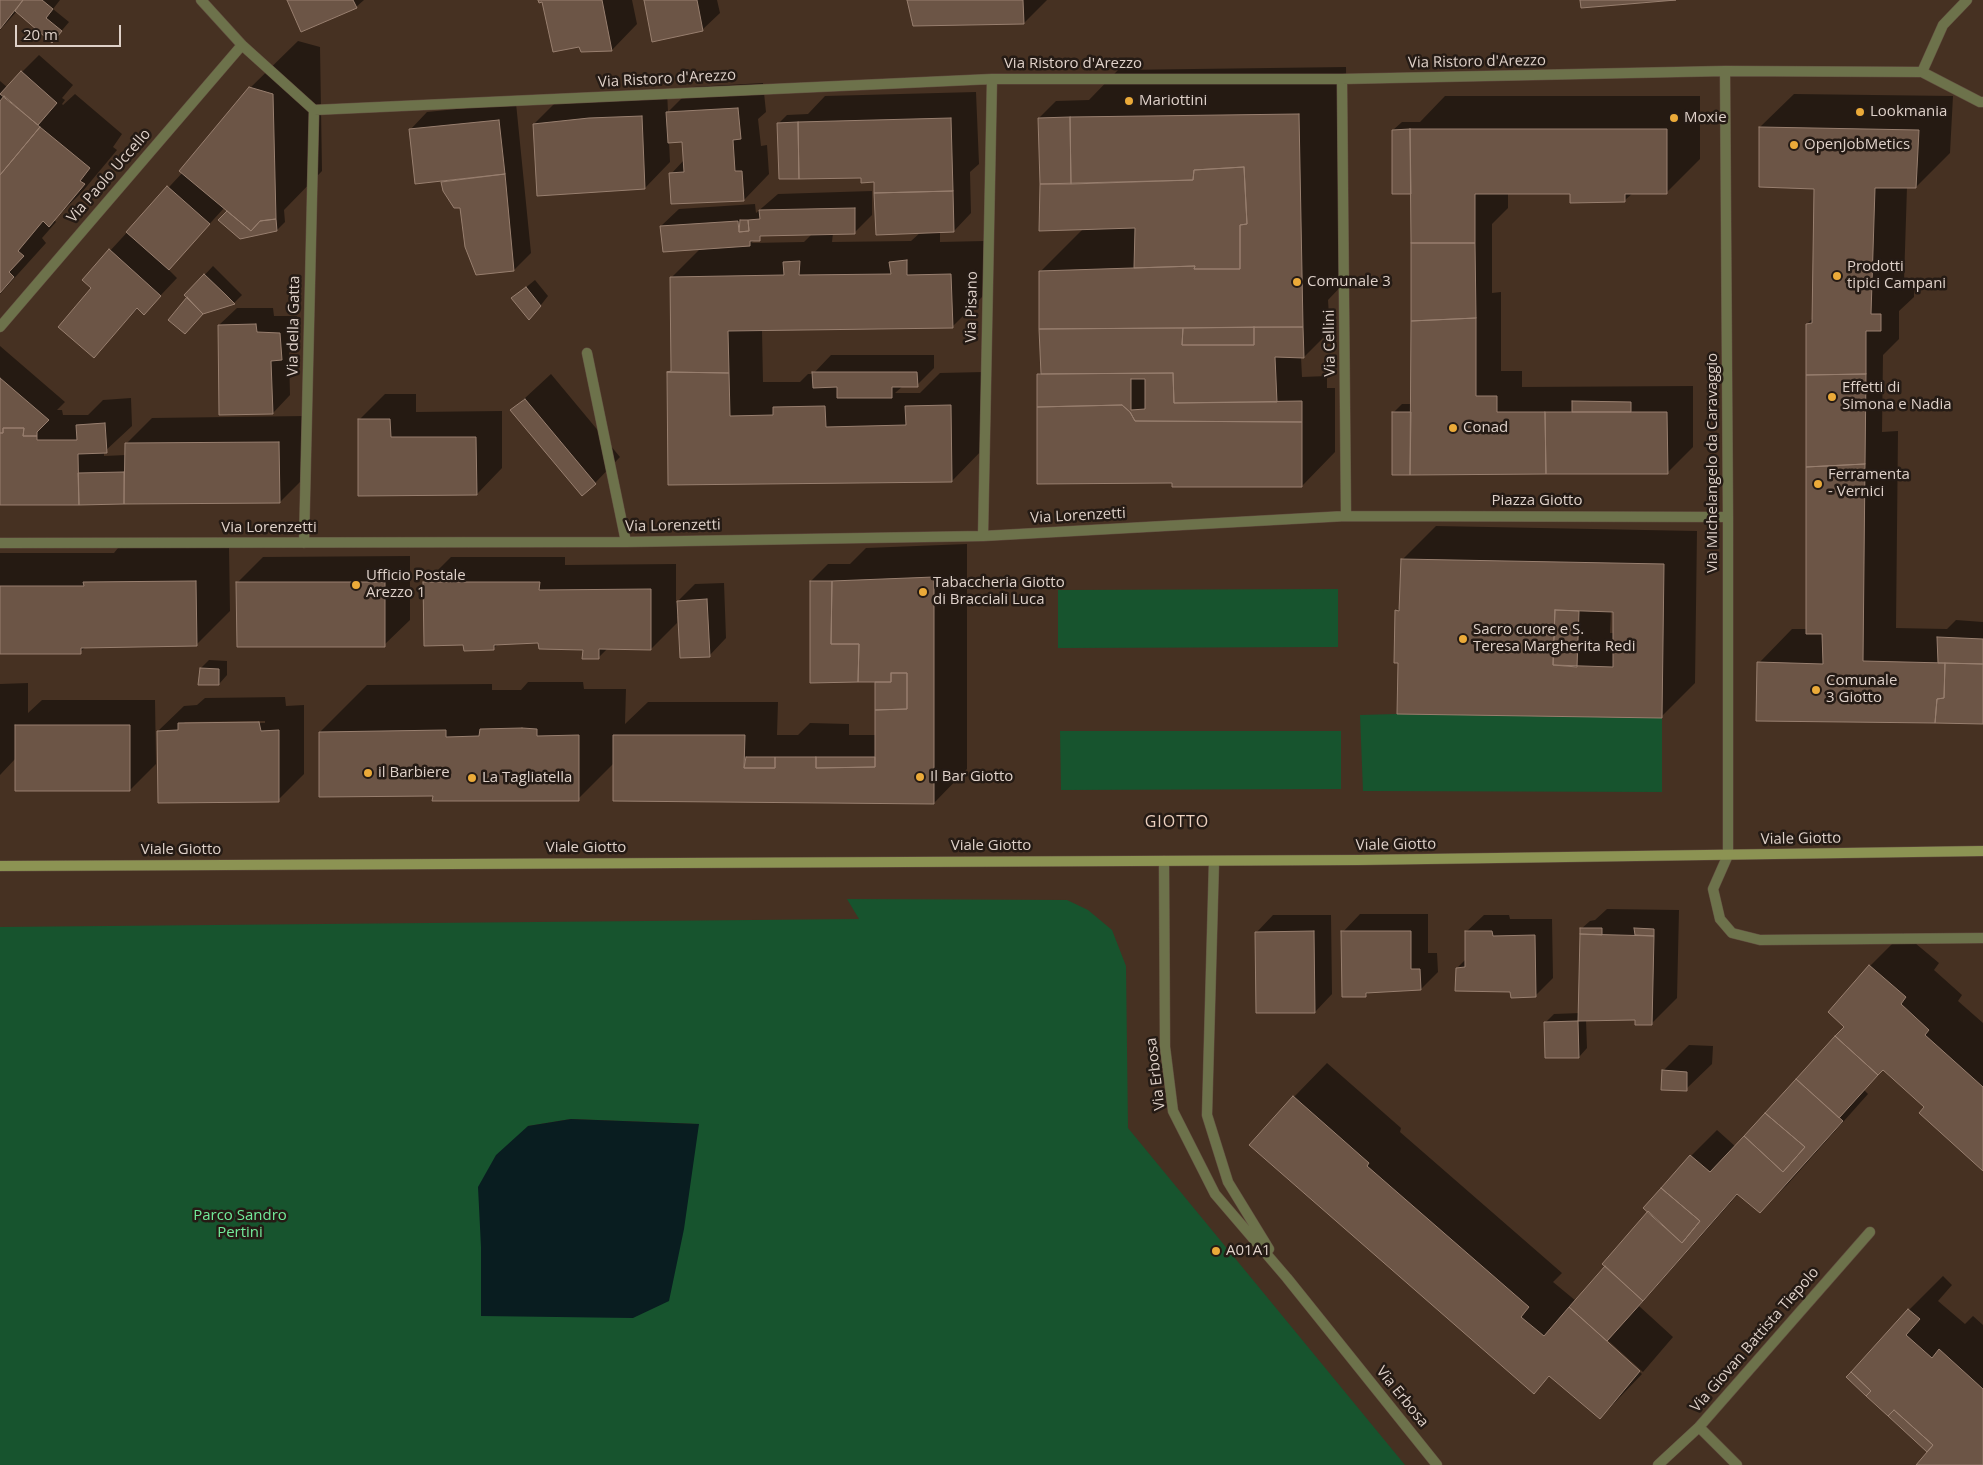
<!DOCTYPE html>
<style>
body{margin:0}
#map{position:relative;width:1983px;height:1465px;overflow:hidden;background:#463122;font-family:"Open Sans",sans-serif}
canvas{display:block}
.scale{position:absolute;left:15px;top:25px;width:106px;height:22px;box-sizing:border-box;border:2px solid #dfd1c9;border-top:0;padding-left:6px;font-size:15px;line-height:18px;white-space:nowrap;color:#dfd1c9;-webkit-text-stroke:4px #251b15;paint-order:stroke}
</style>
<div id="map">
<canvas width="1983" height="1465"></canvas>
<div class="scale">20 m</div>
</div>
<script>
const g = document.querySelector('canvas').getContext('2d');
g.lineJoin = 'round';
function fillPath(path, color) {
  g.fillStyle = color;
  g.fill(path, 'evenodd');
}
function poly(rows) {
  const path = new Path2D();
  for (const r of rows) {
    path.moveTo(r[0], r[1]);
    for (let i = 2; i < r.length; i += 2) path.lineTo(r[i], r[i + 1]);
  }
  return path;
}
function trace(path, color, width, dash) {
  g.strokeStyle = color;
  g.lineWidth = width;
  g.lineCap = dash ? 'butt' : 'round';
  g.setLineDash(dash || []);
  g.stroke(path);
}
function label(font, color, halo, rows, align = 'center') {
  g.font = font + ' "Open Sans",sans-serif';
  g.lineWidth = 5;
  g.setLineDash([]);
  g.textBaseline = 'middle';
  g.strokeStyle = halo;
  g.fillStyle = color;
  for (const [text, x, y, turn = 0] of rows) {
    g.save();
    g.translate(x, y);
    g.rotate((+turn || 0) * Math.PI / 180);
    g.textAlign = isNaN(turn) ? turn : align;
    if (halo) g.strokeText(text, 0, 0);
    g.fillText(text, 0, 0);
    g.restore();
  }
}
const green = poly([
 [1338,589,1338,647,1058,648,1058,590],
 [1397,714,1662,718,1662,792,1363,791,1360,715],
 [1060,731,1341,731,1341,789,1061,790],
 [847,899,1067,900,1088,910,1112,930,1126,966,1128,1128,1405,1465,0,1465,0,927,859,919],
 [571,1119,699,1124,481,1316,481,1247,528,1126]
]);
const water = poly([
 [571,1119,699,1124,684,1229,669,1301,633,1318,481,1316,481,1247,478,1187,496,1155,528,1126]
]);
const shadow = poly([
 [0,0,60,0,53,9,69,22,52,42,17,11,0,30],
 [288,0,364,0,356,7],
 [539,0,632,0,637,24,612,50,580,46,543,0],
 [645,0,717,0,720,13,702,30],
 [908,0,1047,0,1024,23],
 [298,41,320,47,322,171,284,210,285,222,277,230,240,237,220,220,228,210,225,207,168,269,177,278,144,313,138,308,94,356,92,288,83,280,183,172,250,88],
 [39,55,73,85,62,98,65,100,62,104,63,105,75,94,122,134,113,147,117,150,82,192,54,220,56,222,42,238,46,243,0,294,0,81,7,87],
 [1346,67,1349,278,1328,300,1330,331,1304,357,1301,357,1302,377,1327,376,1327,388,1335,388,1335,452,1302,486,1174,482,1039,374,1042,371,1040,272,1084,228,1041,184,1039,118,1056,101,1089,100,1118,70],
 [763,83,766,112,758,119,761,146,767,145,769,174,744,200,671,174,684,160,683,140,669,141,670,162,645,188,534,124,560,98,667,91,668,112,693,87],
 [976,92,979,164,970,172,971,213,954,231,940,231,940,242,985,241,986,293,952,327,762,330,763,382,800,382,808,374,813,374,831,355,934,355,934,368,917,385,903,386,895,393,920,393,940,373,984,372,985,447,952,481,669,484,668,373,672,369,671,278,701,248,661,226,679,209,755,204,756,213,778,194,872,191,872,215,855,232,833,233,832,242,911,241,921,232,875,181,862,177,779,123,787,115,808,114,825,96],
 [813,233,804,242,751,243,764,234],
 [1794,94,1953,96,1950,153,1916,187,1907,187,1904,281,1914,281,1914,297,1899,311,1899,339,1883,355,1882,432,1898,431,1896,628,1947,629,1956,620,1983,622,1983,723,1759,663,1792,629,1807,629,1807,324,1814,317,1816,188,1760,127],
 [1445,96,1700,96,1700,159,1666,193,1633,193,1625,200,1571,193,1508,193,1508,208,1492,224,1492,293,1501,292,1501,371,1522,371,1522,387,1693,386,1693,447,1667,473,1394,412,1402,404,1412,404,1412,193,1393,130,1402,122,1420,122],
 [516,103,531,253,514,270,462,207,444,191,442,180,410,130,427,112],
 [213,266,242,295,234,303,204,312,186,295],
 [535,280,548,296,537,310,513,298],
 [237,308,273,308,274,316,297,316,299,342,289,353,290,395,273,413,219,325],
 [0,346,65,402,57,410,62,410,63,415,88,415,103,400,131,398,132,426,104,452,104,456,126,455,126,444,152,418,305,416,306,476,280,502,0,504],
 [551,374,620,457,595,483,512,410],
 [385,394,416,394,416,412,502,411,502,468,477,494,359,420],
 [1436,526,1697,531,1695,683,1662,716,1399,662,1396,611,1401,607,1402,560],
 [1611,610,1615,610,1614,633,1610,633],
 [967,544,967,769,934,803,614,763,578,799,434,794,320,732,367,685,492,684,492,690,521,690,528,682,583,682,584,689,626,689,625,724,648,702,778,702,777,735,798,735,810,723,849,724,849,735,876,735,876,681,811,581,828,564,850,564,866,548],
 [118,548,229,548,230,611,196,645,86,647,80,652,0,652,0,553,114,553],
 [410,556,410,620,384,645,237,583,263,557],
 [451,557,565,557,565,565,676,564,676,603,695,584,724,583,726,638,709,656,679,616,677,616,677,623,651,649,608,648,599,657,584,649,539,642,498,644,494,648,464,644,425,583],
 [209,660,227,661,227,675,219,684,201,668],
 [28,683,28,713,42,700,155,700,156,764,130,790,16,758,0,775,0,684],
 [285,697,286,706,304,705,304,774,278,800,158,731,184,706,197,705,205,698],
 [265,721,265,723,183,724,185,722],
 [1607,909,1679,910,1677,998,1651,1024,1636,1019,1586,1020,1587,1048,1579,1057,1546,1022,1554,1014,1580,1013,1581,929,1590,921,1595,920],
 [1360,914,1428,914,1428,953,1437,953,1438,972,1421,989,1370,991,1365,996,1343,932],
 [1273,915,1331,915,1332,994,1315,1012,1256,933],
 [1484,915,1509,915,1510,919,1552,919,1553,978,1535,996,1512,990,1457,968,1466,959,1466,932],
 [1903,933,1939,963,1934,970,1962,995,1958,1001,1983,1023,1983,1169,1926,1107,1883,1069,1864,1090,1868,1094,1786,1186,1760,1211,1739,1193,1639,1306,1673,1337,1643,1372,1571,1307,1569,1308,1642,1374,1600,1418,1551,1375,1533,1393,1294,1097,1327,1063,1401,1128,1400,1132,1562,1273,1553,1282,1576,1301,1607,1266,1649,1212,1645,1208,1691,1156,1717,1130,1736,1147,1846,1027,1870,966],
 [1689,1045,1713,1046,1712,1064,1686,1089,1663,1071],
 [1943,1276,1952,1285,1938,1301,1965,1324,1973,1316,1983,1325,1983,1465,1917,1465,1929,1452,1868,1396,1909,1310]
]);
const building = poly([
 [0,0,23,0,0,29,0,0],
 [23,0,42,0,53,9,46,18,62,31,52,43,15,11,23,0],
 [287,0,353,0,357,8,301,32,287,0],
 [538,0,602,0,612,51,581,52,579,47,553,52,542,2,539,3,538,0],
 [644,0,697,0,703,31,652,42,644,0],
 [907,0,1023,0,1024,24,913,26,907,0],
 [1580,0,1676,0,1581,8,1580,0],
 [21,71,57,103,38,125,0,94,21,71],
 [249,87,273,94,276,219,260,221,251,231,179,171,249,87],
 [4,96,40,127,0,175,0,101,4,96],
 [738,108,741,139,733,140,735,171,742,171,744,201,671,204,669,173,684,172,682,142,668,143,666,112,738,108],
 [1299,114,1303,327,1039,329,1039,271,1195,266,1194,269,1240,269,1240,225,1247,224,1244,167,1194,170,1193,180,1071,184,1070,117,1299,114],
 [642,116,645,189,537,196,533,124,589,118,642,116],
 [1070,117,1071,184,1040,184,1038,118,1070,117],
 [951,118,953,191,874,193,874,182,861,183,861,178,799,179,798,122,951,118],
 [499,120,505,174,415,184,409,129,499,120],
 [798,122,799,179,779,179,777,123,798,122],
 [40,127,90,168,80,181,85,184,49,227,43,221,18,251,24,256,9,272,14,277,0,293,0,175,40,127],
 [1759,127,1919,130,1916,188,1875,188,1871,314,1881,314,1881,331,1866,331,1866,374,1806,375,1806,324,1812,323,1814,189,1759,187,1759,127],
 [1410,129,1667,129,1667,194,1625,194,1625,202,1570,203,1570,194,1475,194,1475,243,1411,243,1410,129],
 [1410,129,1411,194,1392,194,1392,130,1410,129],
 [1244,167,1247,224,1240,225,1240,269,1194,269,1195,266,1134,268,1135,228,1039,231,1040,184,1193,180,1194,170,1244,167],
 [505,174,514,271,476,275,465,247,460,208,454,208,443,191,441,182,505,174],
 [167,186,210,224,169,270,126,232,167,186],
 [953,191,954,232,876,235,874,193,953,191],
 [855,208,855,234,760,236,760,241,750,241,750,246,663,252,660,226,738,221,739,232,749,231,748,220,760,219,759,210,855,208],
 [227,211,251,231,260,221,276,219,277,231,240,239,218,220,227,211],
 [740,220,748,220,749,231,739,232,740,220],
 [1411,243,1475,243,1476,318,1411,321,1411,243],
 [109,249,161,296,144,315,137,308,94,358,58,327,91,288,82,280,109,249],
 [907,260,907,275,951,274,953,328,728,331,729,373,667,372,671,371,670,277,784,275,783,262,800,261,799,275,891,274,889,262,907,260],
 [204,274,226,295,235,304,203,314,184,295,204,274],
 [526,287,541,306,529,320,511,298,526,287],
 [187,297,203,314,185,334,168,320,187,297],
 [1476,318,1476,396,1497,396,1497,412,1545,412,1546,474,1410,475,1411,321,1476,318],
 [256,324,257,332,280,333,282,360,271,361,273,414,219,415,218,325,256,324],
 [1254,327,1254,345,1182,345,1183,328,1254,327],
 [1254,327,1303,327,1304,358,1275,357,1277,402,1174,403,1173,373,1041,374,1039,329,1183,328,1182,345,1254,345,1254,327],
 [667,372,729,373,730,416,773,415,773,407,825,406,826,427,906,425,905,406,951,405,952,482,668,485,667,372],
 [812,372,917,372,918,387,892,387,892,398,837,398,837,387,813,388,812,372],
 [1173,373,1174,403,1302,401,1302,422,1135,421,1130,412,1122,405,1037,407,1037,374,1173,373],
 [1131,379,1145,379,1145,409,1131,410,1131,379],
 [1866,374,1865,464,1806,467,1806,375,1866,374],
 [0,378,49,420,37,432,37,436,23,436,24,428,3,428,3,433,0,433,0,378],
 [525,399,596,484,582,496,510,410,525,399],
 [1572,401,1631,402,1631,412,1572,412,1572,401],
 [1122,405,1130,412,1135,421,1302,422,1302,487,1172,487,1172,483,1037,484,1037,407,1122,405],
 [1392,412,1411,412,1410,475,1392,475,1392,412],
 [1545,412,1667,412,1668,474,1546,474,1545,412],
 [358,419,390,419,391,437,476,437,477,495,358,496,358,419],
 [105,423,107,453,78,454,79,505,0,505,0,433,3,433,3,428,24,428,23,436,37,436,37,440,77,440,76,425,105,423],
 [279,442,280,503,124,504,125,443,279,442],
 [1865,464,1863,661,1945,663,1944,698,1937,699,1935,723,1756,721,1757,662,1823,664,1822,634,1806,634,1806,467,1865,464],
 [124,472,124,504,79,505,78,473,124,472],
 [1401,559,1664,564,1662,718,1397,714,1398,663,1394,663,1395,610,1399,611,1401,559],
 [1555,610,1613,612,1613,667,1553,665,1555,610],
 [934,577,934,804,613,801,613,735,745,735,744,768,775,768,775,757,816,757,816,768,875,767,875,710,907,709,907,673,891,673,891,682,858,682,859,644,831,644,832,581,934,577],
 [196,581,197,646,81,648,81,654,0,654,0,586,84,586,83,582,196,581],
 [810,581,832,581,831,644,859,644,858,682,810,683,810,581],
 [236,582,385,582,385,647,237,647,236,582],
 [423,582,540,582,539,590,651,589,651,650,599,649,599,659,582,659,583,650,539,649,538,643,494,645,494,650,464,651,463,645,424,646,423,582],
 [707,599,710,657,680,658,677,601,707,599],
 [1555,610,1579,611,1577,667,1553,665,1555,610],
 [1937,637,1983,639,1983,664,1938,663,1937,637],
 [1945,663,1983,664,1983,724,1935,723,1937,699,1944,698,1945,663],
 [200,668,219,669,219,685,198,685,200,668],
 [891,673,907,673,907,709,875,710,875,682,891,682,891,673],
 [259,722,261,731,279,730,279,802,158,803,157,731,178,730,178,723,259,722],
 [15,725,130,725,130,791,15,791,15,725],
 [522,728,537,729,537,736,579,735,579,801,432,801,433,796,319,797,319,732,446,730,446,737,479,736,480,729,522,728],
 [746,757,775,757,775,768,744,768,746,757],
 [816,757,875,757,875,767,816,768,816,757],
 [1580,928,1602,928,1602,935,1580,934,1580,928],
 [1634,928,1654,929,1654,936,1635,935,1634,928],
 [1314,931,1315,1013,1256,1013,1255,932,1314,931],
 [1341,931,1411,931,1411,969,1420,969,1421,990,1366,993,1366,997,1342,997,1341,931],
 [1465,931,1492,931,1493,936,1535,935,1536,997,1511,998,1510,992,1455,991,1456,968,1465,967,1465,931],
 [1580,934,1654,936,1652,1025,1635,1025,1635,1020,1578,1021,1580,934],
 [1869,965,1906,997,1901,1004,1929,1030,1925,1035,1983,1087,1983,1171,1919,1113,1924,1107,1883,1070,1878,1075,1835,1036,1844,1027,1828,1012,1869,965],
 [1578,1021,1579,1058,1545,1058,1544,1022,1578,1021],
 [1835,1036,1878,1075,1839,1118,1796,1079,1835,1036],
 [1662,1070,1687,1072,1687,1091,1661,1090,1662,1070],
 [1796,1079,1843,1121,1760,1213,1737,1194,1643,1301,1602,1264,1648,1211,1682,1243,1700,1221,1661,1188,1690,1155,1710,1172,1744,1136,1783,1172,1805,1147,1765,1113,1796,1079],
 [1293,1096,1369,1163,1367,1166,1529,1307,1521,1317,1544,1336,1569,1307,1640,1371,1600,1419,1549,1376,1534,1394,1249,1145,1293,1096],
 [1765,1113,1805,1147,1783,1172,1744,1136,1765,1113],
 [1661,1188,1700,1221,1682,1243,1643,1208,1661,1188],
 [1605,1266,1643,1301,1607,1341,1569,1307,1605,1266],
 [1908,1309,1920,1319,1906,1335,1932,1358,1939,1349,1983,1389,1983,1465,1916,1465,1933,1445,1894,1410,1888,1416,1866,1396,1871,1391,1851,1372,1908,1309],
 [1851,1372,1871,1391,1866,1396,1846,1377,1851,1372],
 [1894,1410,1933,1445,1927,1452,1888,1416,1894,1410]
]);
const lane = poly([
 [1728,855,1713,889,1720,919,1732,933,1760,940,1983,938]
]);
const street = poly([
 [201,0,242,45,314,110,992,79,1342,79,1725,71,1922,72,1980,102,1983,102],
 [1725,71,1728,517,1728,855],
 [1922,72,1943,25,1967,0],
 [1342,79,1346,516],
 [0,327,242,45],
 [587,353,626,542],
 [983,536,992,79],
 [0,543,626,542,983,536,1346,516,1728,517],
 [304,543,314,110],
 [1164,861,1165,1047,1173,1111,1215,1194,1287,1278,1437,1465],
 [1214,861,1207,1115,1228,1182,1269,1249],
 [1699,1427,1737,1465],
 [1658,1465,1699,1427,1870,1232]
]);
const secondary = poly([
 [0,866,1358,860,1983,851]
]);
const markers = [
 [1129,101,5,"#ebaa39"],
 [1860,112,5,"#ebaa39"],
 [1674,118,5,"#ebaa39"],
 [1794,145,5,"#ebaa39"],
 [1837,276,5,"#ebaa39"],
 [1297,282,5,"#ebaa39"],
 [1832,397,5,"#ebaa39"],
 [1453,428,5,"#ebaa39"],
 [1818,484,5,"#ebaa39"],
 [356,585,5,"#ebaa39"],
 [923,592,5,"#ebaa39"],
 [1463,639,5,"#ebaa39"],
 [1816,690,5,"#ebaa39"],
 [368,773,5,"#ebaa39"],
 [920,777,5,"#ebaa39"],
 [472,778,5,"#ebaa39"],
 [1216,1251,5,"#ebaa39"]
];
const streetNames = [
 ["Via Ristoro d'Arezzo",1477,62,-1],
 ["Via Ristoro d'Arezzo",1073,64],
 ["Via Ristoro d'Arezzo",667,79,-3],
 ["Via Paolo Uccello",109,176,-49],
 ["Via Pisano",972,307,-89],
 ["Via della Gatta",294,326,-89],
 ["Via Cellini",1330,343,-91],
 ["Via Michelangelo da Caravaggio",1713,463,-90],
 ["Piazza Giotto",1537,501],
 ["Via Lorenzetti",1078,516,-3],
 ["Via Lorenzetti",673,526,-1],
 ["Via Lorenzetti",269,528],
 ["Viale Giotto",1801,839,-1],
 ["Viale Giotto",1396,845,-1],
 ["Viale Giotto",991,846],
 ["Viale Giotto",586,848],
 ["Viale Giotto",181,850],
 ["Via Erbosa",1156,1074,-97],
 ["Via Giovan Battista Tiepolo",1755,1340,-49],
 ["Via Erbosa",1402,1397,51]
];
const poiNames = [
 ["Mariottini",1139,101],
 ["Lookmania",1870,112],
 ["Moxie",1684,118],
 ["OpenJobMetics",1804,145],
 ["Prodotti",1847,267],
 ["tipici Campani",1847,284],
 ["Comunale 3",1307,282],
 ["Effetti di",1842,388],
 ["Simona e Nadia",1842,405],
 ["Conad",1463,428],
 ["Ferramenta",1828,475],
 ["- Vernici",1828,492],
 ["Ufficio Postale",366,576],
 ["Arezzo 1",366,593],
 ["Tabaccheria Giotto",933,583],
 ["di Bracciali Luca",933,600],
 ["Sacro cuore e S.",1473,630],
 ["Teresa Margherita Redi",1473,647],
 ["Comunale",1826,681],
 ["3 Giotto",1826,698],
 ["il Barbiere",378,773],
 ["Il Bar Giotto",930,777],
 ["La Tagliatella",482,778],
 ["A01A1",1226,1251]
];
const parkNames = [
 ["Parco Sandro",240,1216],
 ["Pertini",240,1233]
];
const neighbourhoodNames = [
 ["GIOTTO",1177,822]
];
fillPath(green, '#17542e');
fillPath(water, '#091d20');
fillPath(shadow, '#0007');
fillPath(building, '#6c5546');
trace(building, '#987f6f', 1);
trace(lane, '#624e40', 11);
trace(street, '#624e40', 11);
trace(secondary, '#624e40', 11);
trace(lane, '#6d724b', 10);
trace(street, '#6d724b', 10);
trace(secondary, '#8c9353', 10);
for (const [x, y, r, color] of markers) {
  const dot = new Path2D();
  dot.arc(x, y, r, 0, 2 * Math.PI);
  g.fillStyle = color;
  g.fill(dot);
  trace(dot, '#251b15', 2);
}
label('15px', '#dfd1c9', '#251b15', streetNames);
label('15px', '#dfd1c9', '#251b15', poiNames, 'left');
label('15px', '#72eb9a', '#251b15', parkNames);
g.letterSpacing = '1px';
label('16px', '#ecd0bf', '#251b15', neighbourhoodNames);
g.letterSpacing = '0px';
</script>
